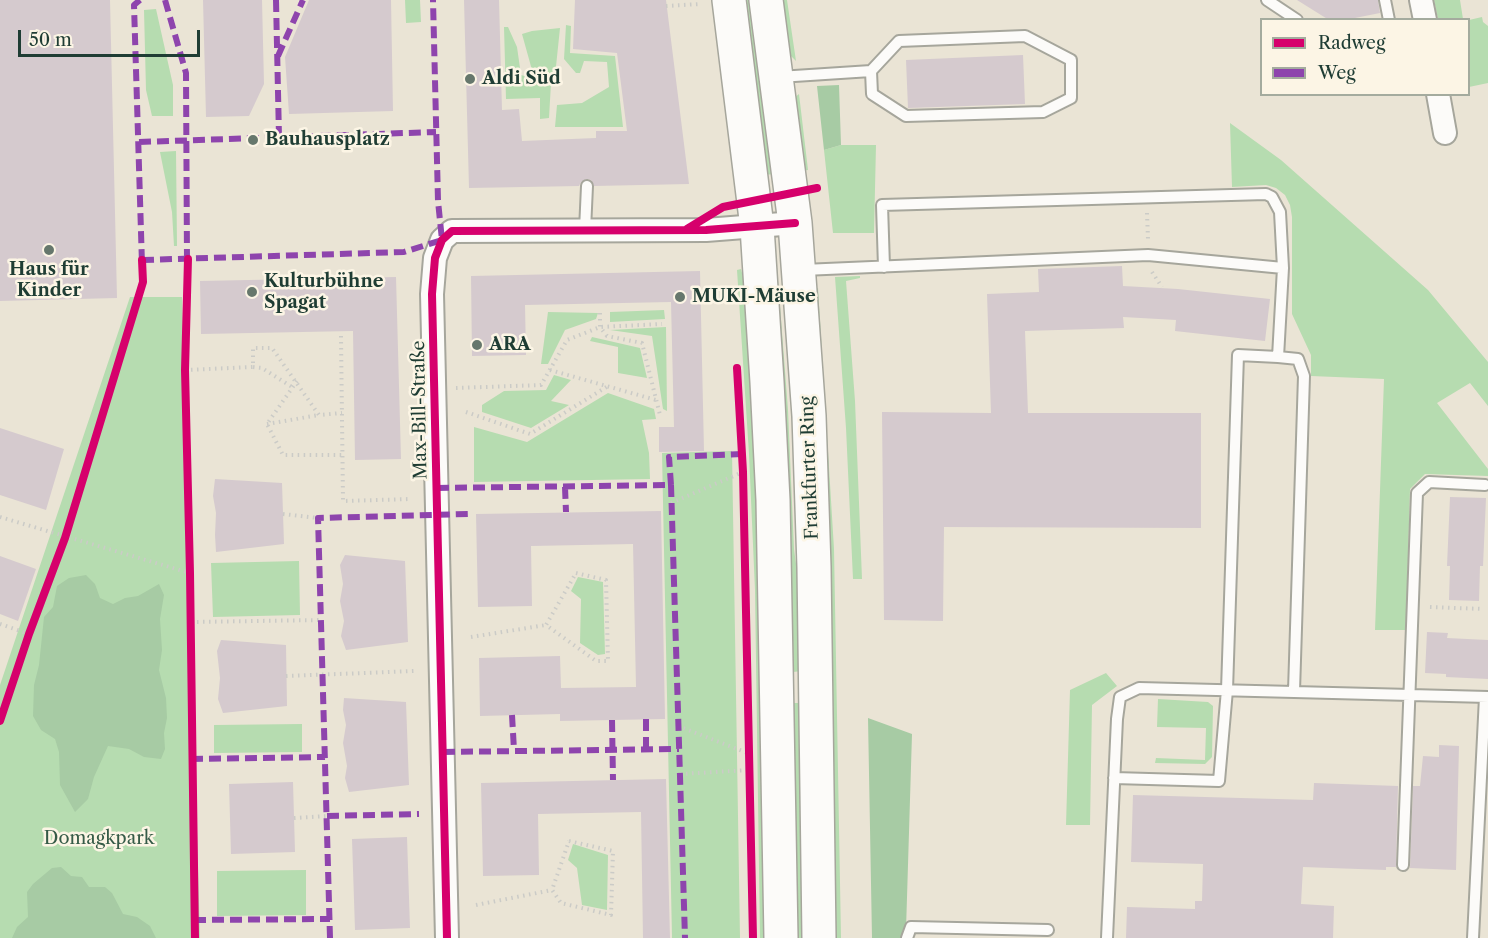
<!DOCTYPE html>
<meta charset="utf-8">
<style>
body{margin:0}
#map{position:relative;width:1488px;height:938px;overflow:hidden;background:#eae4d5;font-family:"Libre Caslon Text",serif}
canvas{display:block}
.legend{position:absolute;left:1260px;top:18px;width:210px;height:78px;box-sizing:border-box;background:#fcf5e5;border:2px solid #a4ab9e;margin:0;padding:8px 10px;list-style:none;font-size:18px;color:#1f3d34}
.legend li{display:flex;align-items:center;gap:12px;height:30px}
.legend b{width:30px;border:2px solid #a4ab9e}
.scale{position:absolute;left:18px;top:30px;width:182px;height:27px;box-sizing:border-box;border:3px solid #1f3d34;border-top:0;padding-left:8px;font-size:18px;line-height:21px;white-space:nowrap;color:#1f3d34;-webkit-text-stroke:4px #fcf5e5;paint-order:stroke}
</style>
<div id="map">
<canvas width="1488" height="938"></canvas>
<ul class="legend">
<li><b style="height:8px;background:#d6006c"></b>Radweg</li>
<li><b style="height:8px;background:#8e44ad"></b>Weg</li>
</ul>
<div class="scale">50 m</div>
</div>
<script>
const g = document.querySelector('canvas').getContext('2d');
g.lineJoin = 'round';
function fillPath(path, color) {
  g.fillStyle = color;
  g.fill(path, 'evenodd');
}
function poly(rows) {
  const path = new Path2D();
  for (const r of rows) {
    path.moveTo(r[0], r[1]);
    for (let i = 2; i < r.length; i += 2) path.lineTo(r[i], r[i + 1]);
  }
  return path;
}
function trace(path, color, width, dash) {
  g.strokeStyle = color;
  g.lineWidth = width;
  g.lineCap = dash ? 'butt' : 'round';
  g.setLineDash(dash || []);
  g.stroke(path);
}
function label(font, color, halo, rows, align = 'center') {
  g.font = font + ' "Libre Caslon Text",serif';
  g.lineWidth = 5;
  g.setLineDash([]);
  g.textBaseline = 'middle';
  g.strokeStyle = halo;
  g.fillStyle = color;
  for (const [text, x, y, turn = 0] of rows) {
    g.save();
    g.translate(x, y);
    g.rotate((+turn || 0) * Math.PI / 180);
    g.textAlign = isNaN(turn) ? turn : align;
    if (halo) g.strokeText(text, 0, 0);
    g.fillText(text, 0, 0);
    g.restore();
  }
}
const green = poly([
 [405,0,420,0,421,22,406,23],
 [743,0,753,0,774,174,764,175],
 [780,0,787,0,796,61,788,53],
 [1434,0,1460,0,1463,19,1438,19],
 [156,9,173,85,173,116,152,116,146,90,144,10],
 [1482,17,1483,22,1488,26,1488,83,1469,87,1469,20],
 [566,25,571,26,570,53,615,56,623,127,555,127,557,105,582,103,609,87,607,62,584,61,580,73,576,73,564,59],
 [504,27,508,27,517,47,521,75,551,83,549,118,540,119,540,98,506,99],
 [560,28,555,76,532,70,522,34,532,31],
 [799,94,808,170,802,171,794,98],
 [1230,123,1281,160,1428,290,1488,362,1488,406,1470,383,1437,403,1488,469,1488,476,1425,474,1410,489,1406,630,1375,630,1384,379,1311,376,1311,355,1292,314,1292,217,1290,205,1285,195,1276,188,1266,185,1232,187],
 [841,145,876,145,874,233,833,233,824,150],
 [176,151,177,246,174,246,172,212,160,152],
 [771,254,776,254,788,410,794,549,801,601,802,671,793,672,789,549],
 [741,269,746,289,759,510,767,938,760,938,755,590,749,454,737,270],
 [860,276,860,278,846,281,855,401,862,579,853,579,846,428,835,277],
 [818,288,834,549,841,938,835,938,813,291],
 [130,297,182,297,200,938,0,938,0,685],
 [664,310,665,319,610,322,610,312],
 [548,312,598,313,596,319,565,330,548,364,541,364],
 [666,327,667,411,663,409,652,336,610,330],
 [592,337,640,348,647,378,618,373,618,347,590,341],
 [554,375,571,380,551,401,569,405,531,428,482,412,482,405,504,391,546,390],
 [608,393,654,409,656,419,642,420,649,453,650,479,474,482,474,427,527,442],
 [732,451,740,938,672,938,662,453],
 [299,561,300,615,213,617,211,563],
 [578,577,603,582,605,654,598,655,580,643,581,599,571,591],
 [1106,673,1117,686,1092,705,1090,825,1066,825,1070,690],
 [1158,699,1208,702,1213,706,1212,757,1205,764,1155,763,1156,758,1205,760,1206,728,1157,727],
 [793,703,803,703,806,938,796,938],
 [302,724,302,752,214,753,214,725],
 [573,844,608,855,607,910,582,905,577,868,568,860],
 [306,870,306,915,217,916,217,871]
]);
const forest = poly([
 [839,85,841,145,824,150,817,86],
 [86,575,95,584,100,598,113,604,125,598,138,596,159,584,164,595,160,619,162,650,159,670,166,698,167,718,164,733,165,749,161,759,144,757,129,749,108,746,94,777,88,799,75,812,60,785,59,752,55,739,41,730,33,716,34,685,39,665,44,617,53,607,57,586,69,578],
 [868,718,912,734,906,930,903,938,872,938],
 [61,867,71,876,82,877,89,887,105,887,112,893,123,914,137,917,150,926,156,938,12,938,17,927,28,917,27,892,33,884,52,868]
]);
const building = poly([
 [0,0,110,0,117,298,0,301],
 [203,0,262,0,264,84,249,116,206,117],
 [309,0,391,0,393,111,289,114,285,57],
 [464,0,499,0,502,110,519,109,522,141,596,138,596,131,627,131,617,53,573,49,575,0,666,0,689,184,594,186,591,180,587,179,581,182,579,186,469,188],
 [1297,0,1378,0,1380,13,1345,20,1329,20],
 [1023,55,1025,104,908,108,906,60],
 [1122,266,1123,286,1178,289,1270,299,1265,341,1175,331,1176,320,1123,317,1124,328,1025,331,1028,413,1201,413,1201,528,944,527,943,621,884,620,882,412,991,413,987,294,1039,292,1038,269],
 [700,271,704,451,659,452,659,427,674,427,671,302,525,305,526,355,472,356,471,276],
 [396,277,401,459,355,460,353,331,201,334,200,281],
 [0,428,64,449,46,510,0,495],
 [215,479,282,483,284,544,216,552,215,535,216,513,213,496],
 [1450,497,1486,498,1483,566,1480,566,1479,601,1449,600,1450,566,1447,566],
 [661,511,665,719,560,721,560,714,480,716,479,658,560,656,561,688,636,687,633,544,531,546,532,606,478,607,476,514],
 [345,555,405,561,408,642,346,650,341,636,344,621,340,601,343,584,340,565],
 [0,556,36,569,18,621,0,614],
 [1427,632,1448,633,1447,638,1488,640,1488,679,1446,677,1446,674,1425,673],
 [221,640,286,645,287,706,223,713,218,699,220,678,217,651],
 [344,698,406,702,409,785,349,792,345,778,347,766,343,743,346,725,343,710],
 [1439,745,1459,746,1456,870,1410,868,1413,786,1420,786,1423,756,1439,757],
 [666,779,670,938,643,938,641,812,538,814,539,875,483,876,481,783],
 [293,782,295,852,231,854,229,784],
 [1314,783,1398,786,1396,867,1386,867,1386,870,1303,867,1301,904,1334,906,1333,938,1126,938,1127,907,1195,909,1195,901,1202,901,1203,864,1131,862,1133,795,1313,800],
 [407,837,410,928,355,930,352,839]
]);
const path = poly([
 [666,6,700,4],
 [1147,213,1148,239],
 [1152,272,1162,287],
 [600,313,600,327,607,336,642,343,660,415],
 [341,336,343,501,411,499],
 [253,367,262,368,292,387],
 [185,370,253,367,253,348,272,348,319,415,342,413],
 [550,370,656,400],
 [297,381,267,424,283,455,343,455],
 [456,388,541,385,567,340,600,327,662,324],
 [466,412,530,434,608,386],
 [267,424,319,415],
 [671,503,743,472],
 [283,514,318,518],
 [0,517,190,573],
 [576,573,606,580,608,661,596,661,546,625,576,573],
 [1430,607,1483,609],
 [191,622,321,620],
 [0,624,29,634],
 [471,637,546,625],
 [286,676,415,671],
 [678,726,750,754],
 [680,774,750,770],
 [294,818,327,816],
 [569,841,613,851,611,915,561,903,552,890,569,841],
 [476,905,552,890]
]);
const lane = poly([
 [1267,0,1297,20],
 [1385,0,1389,20],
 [779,77,871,71,899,41,1025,36,1071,60,1071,98,1043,112,906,116,872,94,871,71],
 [585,230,587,186],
 [884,267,882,205,1266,194,1272,197,1280,212,1283,268],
 [803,270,1148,255,1283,268,1278,357,1238,355,1227,690,1219,781,1114,778],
 [1278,357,1298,359,1304,376,1294,691],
 [1403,865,1417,493,1429,482,1485,485],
 [907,938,911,927,1048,930],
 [1107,938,1117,719,1120,697,1139,688,1488,697],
 [1473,938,1485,697]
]);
const street = poly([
 [1421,0,1425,20],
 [1438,94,1445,133],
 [447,938,432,294,435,258,442,240,452,231,706,230,795,223]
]);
const primary = poly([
 [729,0,757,227,767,382,773,500,781,938],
 [766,0,795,223,809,416,814,567,819,938]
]);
const quiet = poly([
 [140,0,134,5,142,264],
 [165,0,186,73,187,263],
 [276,0,279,137],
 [278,56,303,0],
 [139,142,436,132],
 [142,260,404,252,442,240,438,201,433,0],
 [671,485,669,457,742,454],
 [565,487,566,512],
 [437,488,671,485,685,938],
 [512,715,514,750],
 [646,719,646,750],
 [612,720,613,780],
 [443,752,679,749],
 [191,759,325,757],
 [327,816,419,814],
 [194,920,330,919],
 [330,938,318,518,468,514]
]);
const cycleway = poly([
 [687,229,723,207,817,188],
 [188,259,185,370,190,573,195,938],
 [737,368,743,472,753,938],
 [0,721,29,634,65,538,143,282,142,260],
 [447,938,432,294,435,258,442,240,452,231,706,230,795,223]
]);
const markers = [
 [470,79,6,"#66776c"],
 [253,140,6,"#66776c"],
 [49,250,6,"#66776c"],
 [252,292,6,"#66776c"],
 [680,297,6,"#66776c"],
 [477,345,6,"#66776c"]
];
const poiNames = [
 ["Aldi Süd",482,79],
 ["Bauhausplatz",265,140],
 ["Haus für",49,270,"center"],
 ["Kinder",49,291,"center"],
 ["Kulturbühne",264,282],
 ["Spagat",264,303],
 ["MUKI-Mäuse",692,297],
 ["ARA",489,345]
];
const streetNames = [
 ["Max-Bill-Straße",420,410,-91],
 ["Frankfurter Ring",810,468,-92]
];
const parkNames = [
 ["Domagkpark",99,839]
];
fillPath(green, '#b6dcb0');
fillPath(forest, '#a7cba4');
fillPath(building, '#d5cace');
trace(lane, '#a6a69c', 14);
trace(street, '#a6a69c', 26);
trace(primary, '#a6a69c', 36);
trace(path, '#cbcbc7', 4, [1.5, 4.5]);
trace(lane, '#fcfbf9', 10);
trace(street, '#fcfbf9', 22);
trace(primary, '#fcfbf9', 33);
trace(quiet, '#8e44ad', 6, [12, 6]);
trace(cycleway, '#d6006c', 8);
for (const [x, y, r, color] of markers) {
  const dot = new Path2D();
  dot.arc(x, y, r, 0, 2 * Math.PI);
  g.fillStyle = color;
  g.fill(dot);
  trace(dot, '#fcf5e5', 2);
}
label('bold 18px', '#1f3d34', '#fcf5e5', poiNames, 'left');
label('18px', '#1f3d34', '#fcf5e5', streetNames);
label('18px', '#355b47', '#fcf5e5', parkNames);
</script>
